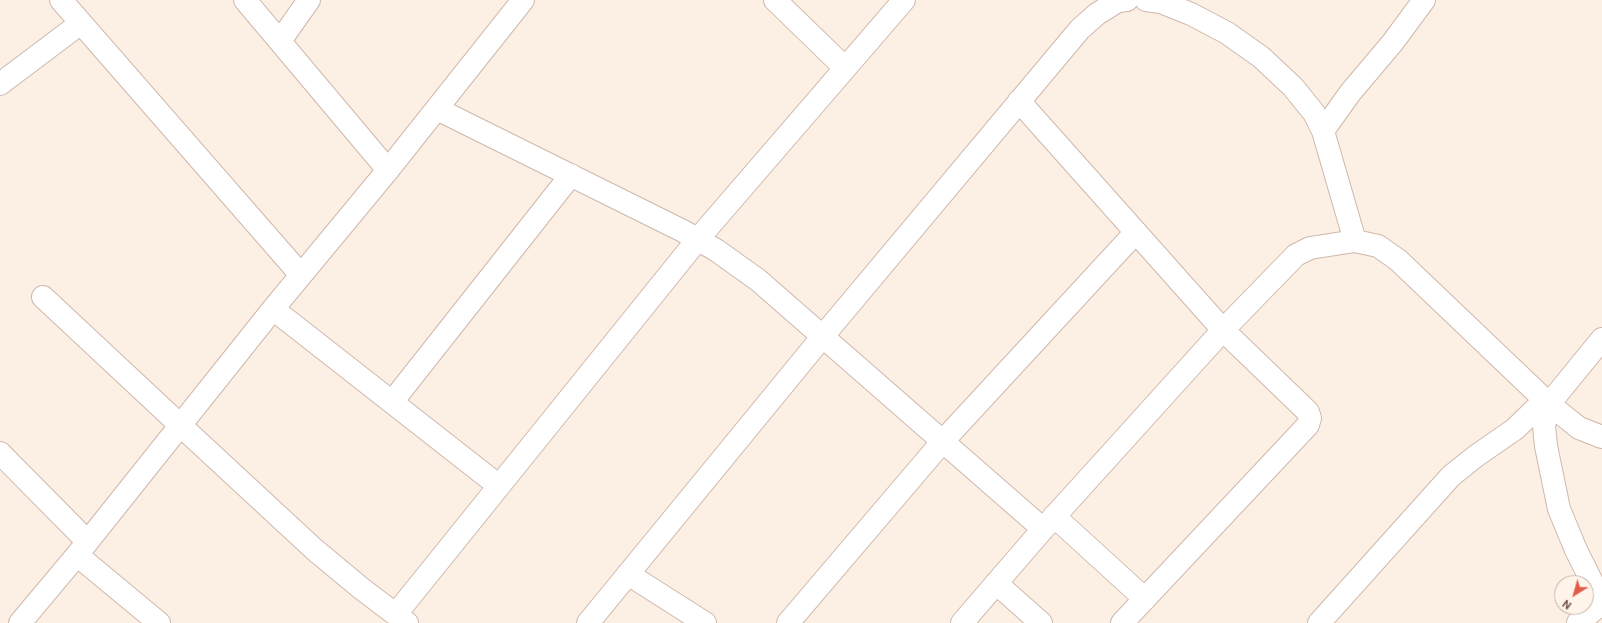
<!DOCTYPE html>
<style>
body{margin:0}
#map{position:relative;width:1602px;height:623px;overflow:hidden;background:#fcefe3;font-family:Roboto,sans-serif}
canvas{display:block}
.north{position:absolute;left:1554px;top:575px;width:40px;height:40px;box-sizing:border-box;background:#fff4e9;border:1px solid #c7b4a9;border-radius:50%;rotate:217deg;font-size:11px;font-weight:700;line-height:16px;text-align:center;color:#73544a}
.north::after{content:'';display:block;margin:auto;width:14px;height:18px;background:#e35c4a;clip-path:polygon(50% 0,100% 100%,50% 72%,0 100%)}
</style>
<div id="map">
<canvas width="1602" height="623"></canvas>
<div class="north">N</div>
</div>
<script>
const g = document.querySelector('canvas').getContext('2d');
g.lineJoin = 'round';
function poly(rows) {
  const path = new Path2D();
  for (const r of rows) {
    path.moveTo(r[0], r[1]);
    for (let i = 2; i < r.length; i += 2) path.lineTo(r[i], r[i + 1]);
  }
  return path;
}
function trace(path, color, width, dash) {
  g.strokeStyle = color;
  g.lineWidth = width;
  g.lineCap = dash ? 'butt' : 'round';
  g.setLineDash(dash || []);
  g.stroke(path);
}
const minor = poly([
 [61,0,301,275],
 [245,0,388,170],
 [775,0,845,68],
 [1146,0,1161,2,1191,14,1227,33,1261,57,1293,87,1314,113,1323,131,1355,241],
 [280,41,309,0],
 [0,84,81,23],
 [1019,101,1223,330,1308,412,1310,418,1308,425,1122,623],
 [437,109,683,231,716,250,758,280,1043,529],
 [1323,131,1350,93,1393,42,1424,0],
 [43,297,180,425,315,550,362,589,407,623],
 [273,309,499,486],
 [1602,339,1549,404,1544,426,1546,446,1559,509,1576,550,1602,602],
 [392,402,571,175],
 [0,453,87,541],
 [1054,516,1145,599],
 [77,555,159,623],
 [628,574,705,623],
 [996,583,1041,623],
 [396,614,698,239,904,0],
 [20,623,77,555,273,309,388,170,523,0],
 [588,623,823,336,1080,29,1097,14,1118,1,1127,0],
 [788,623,943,441,1136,232],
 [962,623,1043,529,1223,330,1296,255,1310,248,1355,241,1378,246,1398,260,1549,404,1579,428,1602,437],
 [1319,623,1451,476,1476,456,1515,429,1545,400],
 [1578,623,1602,603]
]);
trace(minor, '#cfb8ad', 24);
trace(minor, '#fff', 22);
</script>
